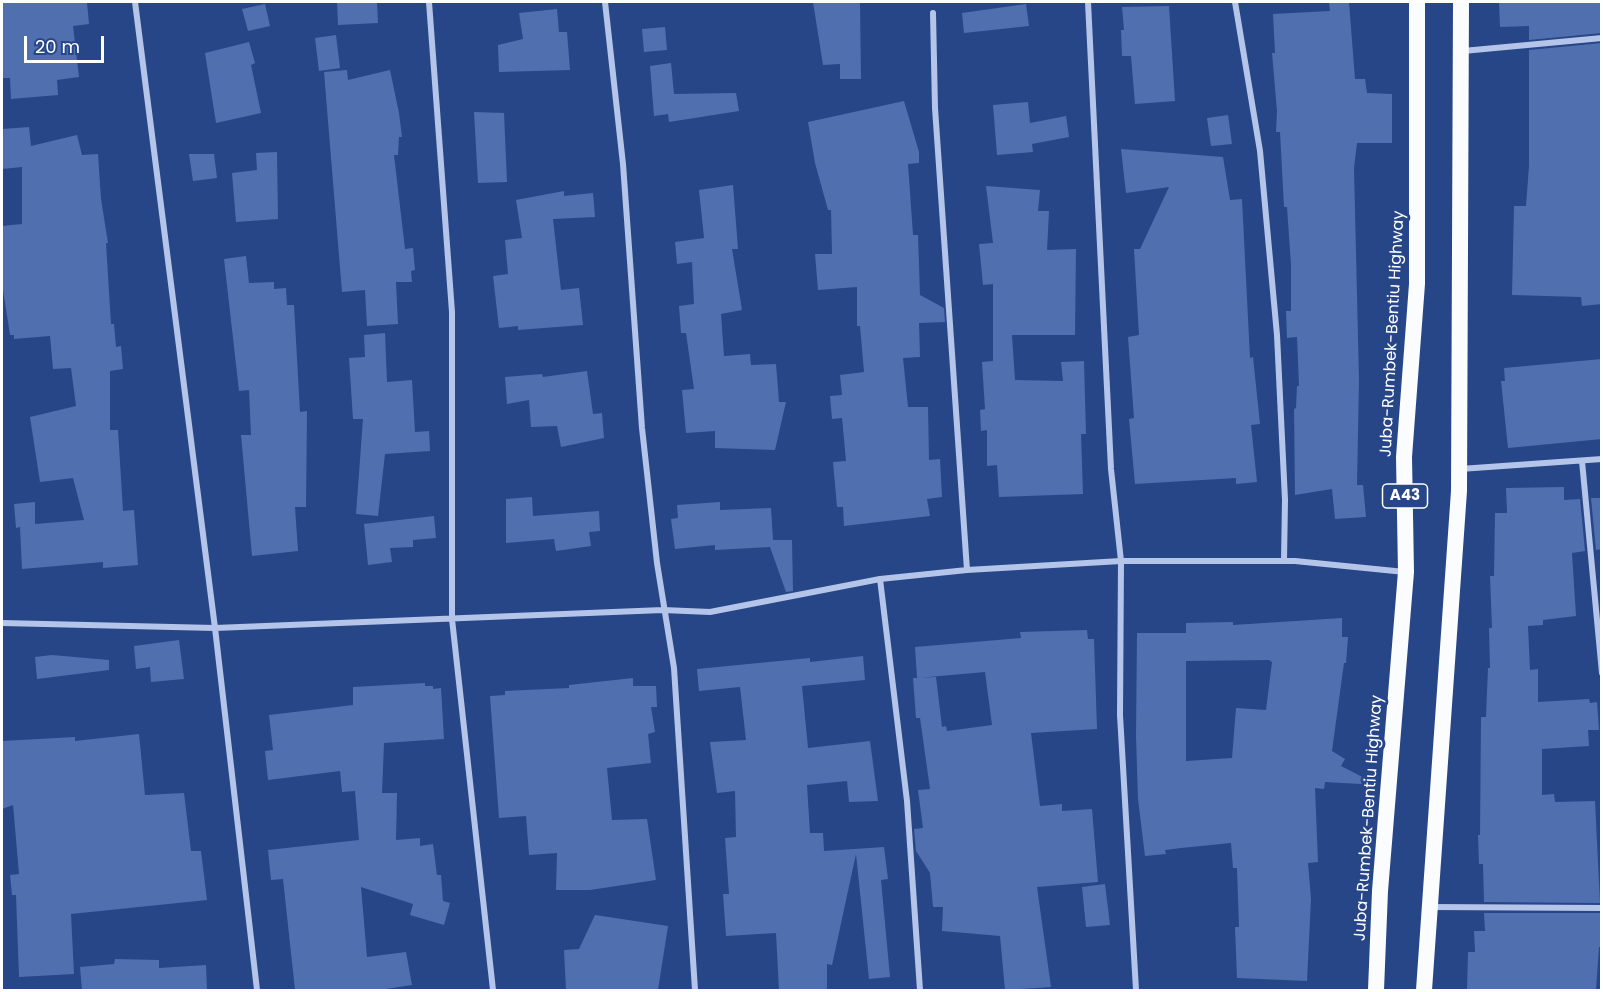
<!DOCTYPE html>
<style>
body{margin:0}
#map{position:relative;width:1603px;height:992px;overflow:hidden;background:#274688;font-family:Poppins,sans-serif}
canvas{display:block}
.frame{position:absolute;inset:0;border:3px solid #fff;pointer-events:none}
.scale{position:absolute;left:24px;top:36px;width:80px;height:27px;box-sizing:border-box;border:3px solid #fff;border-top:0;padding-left:8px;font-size:18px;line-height:21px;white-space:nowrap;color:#fff;-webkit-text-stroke:4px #274688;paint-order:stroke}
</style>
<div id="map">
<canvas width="1603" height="992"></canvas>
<div class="frame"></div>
<div class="scale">20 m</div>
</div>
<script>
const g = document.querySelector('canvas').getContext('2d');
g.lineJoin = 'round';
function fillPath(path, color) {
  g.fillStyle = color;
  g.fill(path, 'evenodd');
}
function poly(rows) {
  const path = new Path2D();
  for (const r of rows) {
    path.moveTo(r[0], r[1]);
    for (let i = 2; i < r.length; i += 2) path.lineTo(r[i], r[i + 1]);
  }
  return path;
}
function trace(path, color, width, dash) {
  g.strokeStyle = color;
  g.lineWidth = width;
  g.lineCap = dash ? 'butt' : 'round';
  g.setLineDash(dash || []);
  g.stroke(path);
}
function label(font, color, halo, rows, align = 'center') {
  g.font = font + ' Poppins,sans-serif';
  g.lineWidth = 6;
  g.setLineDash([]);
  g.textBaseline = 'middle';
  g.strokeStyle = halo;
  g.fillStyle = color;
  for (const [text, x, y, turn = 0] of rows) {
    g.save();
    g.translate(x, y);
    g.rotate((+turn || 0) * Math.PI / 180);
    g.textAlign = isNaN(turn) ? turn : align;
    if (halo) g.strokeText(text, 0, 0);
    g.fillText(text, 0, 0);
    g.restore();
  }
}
const building = poly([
 [2,2,87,2,89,24,73,26,79,77,57,80,58,95,11,99,10,78,2,78],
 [337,2,377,2,378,23,338,25],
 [813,2,860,2,861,79,840,79,840,64,823,65],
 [1329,2,1349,2,1355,79,1365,79,1367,93,1392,94,1392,143,1357,143,1354,168,1359,380,1357,485,1363,485,1366,517,1335,519,1332,489,1295,495,1294,409,1296,408,1297,386,1299,386,1297,337,1287,338,1286,311,1291,311,1291,265,1287,207,1284,207,1280,132,1276,132,1277,111,1272,53,1275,53,1273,14,1330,11],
 [1499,2,1602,2,1602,33,1529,40,1529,26,1500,27],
 [265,4,270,26,248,31,242,9],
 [1026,4,1029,26,964,33,962,13],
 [1169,6,1175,101,1135,104,1131,56,1122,56,1121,30,1124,30,1122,7],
 [557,9,559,32,567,32,570,70,499,72,498,45,523,39,519,13],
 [665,27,667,50,644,52,642,29],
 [336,35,340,68,319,71,315,38],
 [249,42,255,63,251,65,261,113,216,123,205,53],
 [1602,43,1602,304,1582,306,1581,297,1512,295,1514,206,1526,206,1529,166,1529,50],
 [671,63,674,94,736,93,739,111,669,122,668,114,654,116,650,66],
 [347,70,348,80,390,70,399,113,402,137,399,137,398,155,394,155,405,249,413,248,415,270,411,271,412,282,396,282,398,324,367,326,365,290,342,292,324,72],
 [904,101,919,152,919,163,908,164,913,235,918,235,920,295,944,308,945,322,919,323,920,357,903,358,908,407,928,407,929,460,940,459,942,497,927,499,930,516,844,526,843,507,837,507,833,462,846,461,842,418,832,419,830,396,842,395,840,375,864,372,860,326,857,326,857,287,818,290,815,254,832,254,831,210,828,210,815,163,808,122],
 [1028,102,1030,123,1066,116,1069,137,1032,144,1033,152,997,155,993,105],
 [474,112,504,113,507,182,478,183],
 [1228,115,1232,144,1211,146,1207,118],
 [29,127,31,146,77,135,82,155,98,154,101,199,108,243,106,243,111,324,114,324,116,347,121,346,123,369,110,371,110,430,118,430,123,511,134,510,138,565,103,568,103,562,22,569,20,527,16,528,14,504,35,502,35,524,84,520,73,478,40,482,30,417,76,406,71,368,53,369,50,336,14,339,14,335,10,335,2,283,2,226,22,224,22,167,2,169,2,129],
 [1121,149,1223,157,1230,200,1242,199,1250,358,1253,357,1260,424,1251,425,1257,482,1236,484,1236,478,1135,484,1129,419,1134,418,1128,337,1139,335,1134,249,1140,249,1169,187,1126,193],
 [277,152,278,219,236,222,232,173,257,170,256,153],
 [189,154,214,154,217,178,193,181],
 [733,185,738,249,732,249,742,310,721,314,724,356,750,354,751,365,776,364,779,402,786,402,775,450,715,448,715,431,686,433,682,390,694,389,686,333,681,333,679,306,694,304,692,262,677,264,675,242,704,238,699,190],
 [986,186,1040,190,1038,211,1049,211,1047,250,1076,249,1075,335,1012,335,1015,380,1063,381,1061,362,1084,361,1086,434,1081,434,1083,494,999,497,997,465,987,466,987,430,981,431,980,410,985,409,982,362,993,361,993,284,983,285,979,244,993,243],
 [564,191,564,196,593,193,595,217,553,219,561,290,579,288,583,325,518,330,518,326,499,328,493,276,508,274,505,240,522,238,516,200],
 [246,256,249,283,274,282,274,289,286,288,287,305,294,305,300,412,307,411,306,507,295,507,298,551,252,556,241,435,251,435,249,390,239,391,224,259],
 [385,333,387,382,412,380,415,432,429,431,430,451,385,454,378,516,356,514,363,419,353,419,349,358,365,357,364,335],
 [1602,359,1602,439,1508,448,1501,381,1505,381,1504,368],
 [587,371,593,414,602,413,604,438,561,447,557,426,531,427,529,400,507,404,505,377,542,374,543,377],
 [1564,487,1564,500,1580,499,1585,551,1572,553,1576,616,1543,620,1543,625,1528,626,1530,670,1538,669,1538,702,1589,699,1590,703,1597,702,1599,730,1588,730,1589,746,1542,749,1542,795,1554,794,1555,802,1595,801,1600,903,1484,902,1483,864,1479,864,1478,835,1480,835,1481,717,1486,717,1488,668,1490,668,1489,628,1492,628,1490,576,1494,576,1495,513,1507,513,1506,488],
 [532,497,533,516,599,511,600,531,589,532,591,546,556,551,554,539,506,543,506,499],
 [1591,498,1602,498,1602,549,1596,550],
 [720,502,720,510,771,508,773,540,792,540,793,591,786,592,770,547,715,550,715,545,675,549,671,519,678,518,677,505],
 [434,516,436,538,413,540,413,547,390,548,392,562,368,565,364,524],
 [1342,618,1342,637,1348,637,1346,663,1344,663,1332,751,1345,759,1341,766,1378,785,1325,782,1324,789,1315,788,1318,862,1308,863,1311,899,1307,981,1237,978,1235,927,1239,927,1237,868,1233,868,1231,843,1181,848,1165,850,1166,854,1145,856,1138,799,1136,736,1137,633,1186,633,1186,623,1233,622,1233,625],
 [1269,660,1272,662,1266,710,1236,708,1232,758,1186,761,1186,661],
 [1087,630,1088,639,1094,639,1097,729,1031,733,1040,806,1062,804,1062,811,1092,809,1098,882,1037,887,1051,987,1005,990,1000,936,942,931,943,907,933,907,930,873,916,851,914,829,923,828,918,790,930,789,920,718,916,718,913,678,936,677,942,727,946,726,947,731,992,725,985,672,917,678,915,647,1021,638,1020,632],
 [179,640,184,679,151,682,150,667,136,669,134,646],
 [52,655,109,660,109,670,37,679,35,657],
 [863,656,865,680,802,686,808,748,870,741,878,801,849,802,847,781,807,785,810,833,823,833,824,851,884,847,888,879,881,880,890,977,869,979,856,854,832,965,827,964,827,990,779,990,776,933,726,936,723,894,729,894,725,838,736,837,735,791,717,793,710,742,746,740,740,687,699,691,697,669,810,658,810,662],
 [633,678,633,686,656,686,657,707,651,707,655,732,648,734,651,763,607,768,612,820,647,819,656,880,590,890,556,890,557,853,529,855,526,816,499,818,490,696,505,695,505,691,569,688,569,685],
 [425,683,425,686,433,686,433,689,441,688,444,739,384,743,382,793,397,793,396,840,420,838,420,846,433,844,437,875,441,875,443,901,450,903,444,925,410,915,413,904,361,887,367,957,406,952,412,985,379,990,295,990,283,879,271,880,268,850,359,840,355,791,342,792,340,771,268,780,265,751,273,750,269,715,353,705,353,687],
 [139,734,145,795,184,793,191,851,201,851,207,900,71,914,74,974,19,977,16,895,12,895,10,875,19,874,13,805,2,809,2,741,75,737,75,741],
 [1105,884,1110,925,1086,927,1082,887],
 [1484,913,1600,913,1602,947,1599,947,1596,990,1467,990,1468,952,1475,952,1474,931,1485,931],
 [595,915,668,926,658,990,566,990,564,950,579,949],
 [115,959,159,960,159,968,206,965,207,990,82,990,80,967,114,964]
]);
const minor = poly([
 [135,2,215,628,257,990],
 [429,2,452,312,452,619,493,990],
 [605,2,623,164,642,428,657,563,674,668,695,990],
 [1088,2,1111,469,1121,561,1120,715,1136,990],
 [1235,2,1260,151,1277,335,1285,500,1284,561],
 [933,13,935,108,967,570],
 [1463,51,1602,38],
 [1582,461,1602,673],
 [1460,469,1602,459],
 [880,579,907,801,920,990],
 [2,623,215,628,663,610,710,612,880,579,967,570,1121,561,1295,561,1405,572],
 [1430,907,1602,908]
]);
const trunk = poly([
 [1376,990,1380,891,1406,572,1404,457,1417,284,1417,2],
 [1424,990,1459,491,1461,2]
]);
const shields = [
 [1405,496,45]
];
const shieldNames = [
 ["A43",1405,496]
];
const streetNames = [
 ["Juba-Rumbek-Bentiu Highway",1393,334,-87],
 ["Juba-Rumbek-Bentiu Highway",1369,818,-86]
];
fillPath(building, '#506faf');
trace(minor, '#b4c5e9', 6);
trace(trunk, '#fafcfe', 16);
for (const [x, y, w] of shields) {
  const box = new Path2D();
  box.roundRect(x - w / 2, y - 12, w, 24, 4.5);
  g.fillStyle = '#274688';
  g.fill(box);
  trace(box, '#fff', 1.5);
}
label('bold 15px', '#fff', null, shieldNames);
label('16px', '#fff', '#274688', streetNames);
</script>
